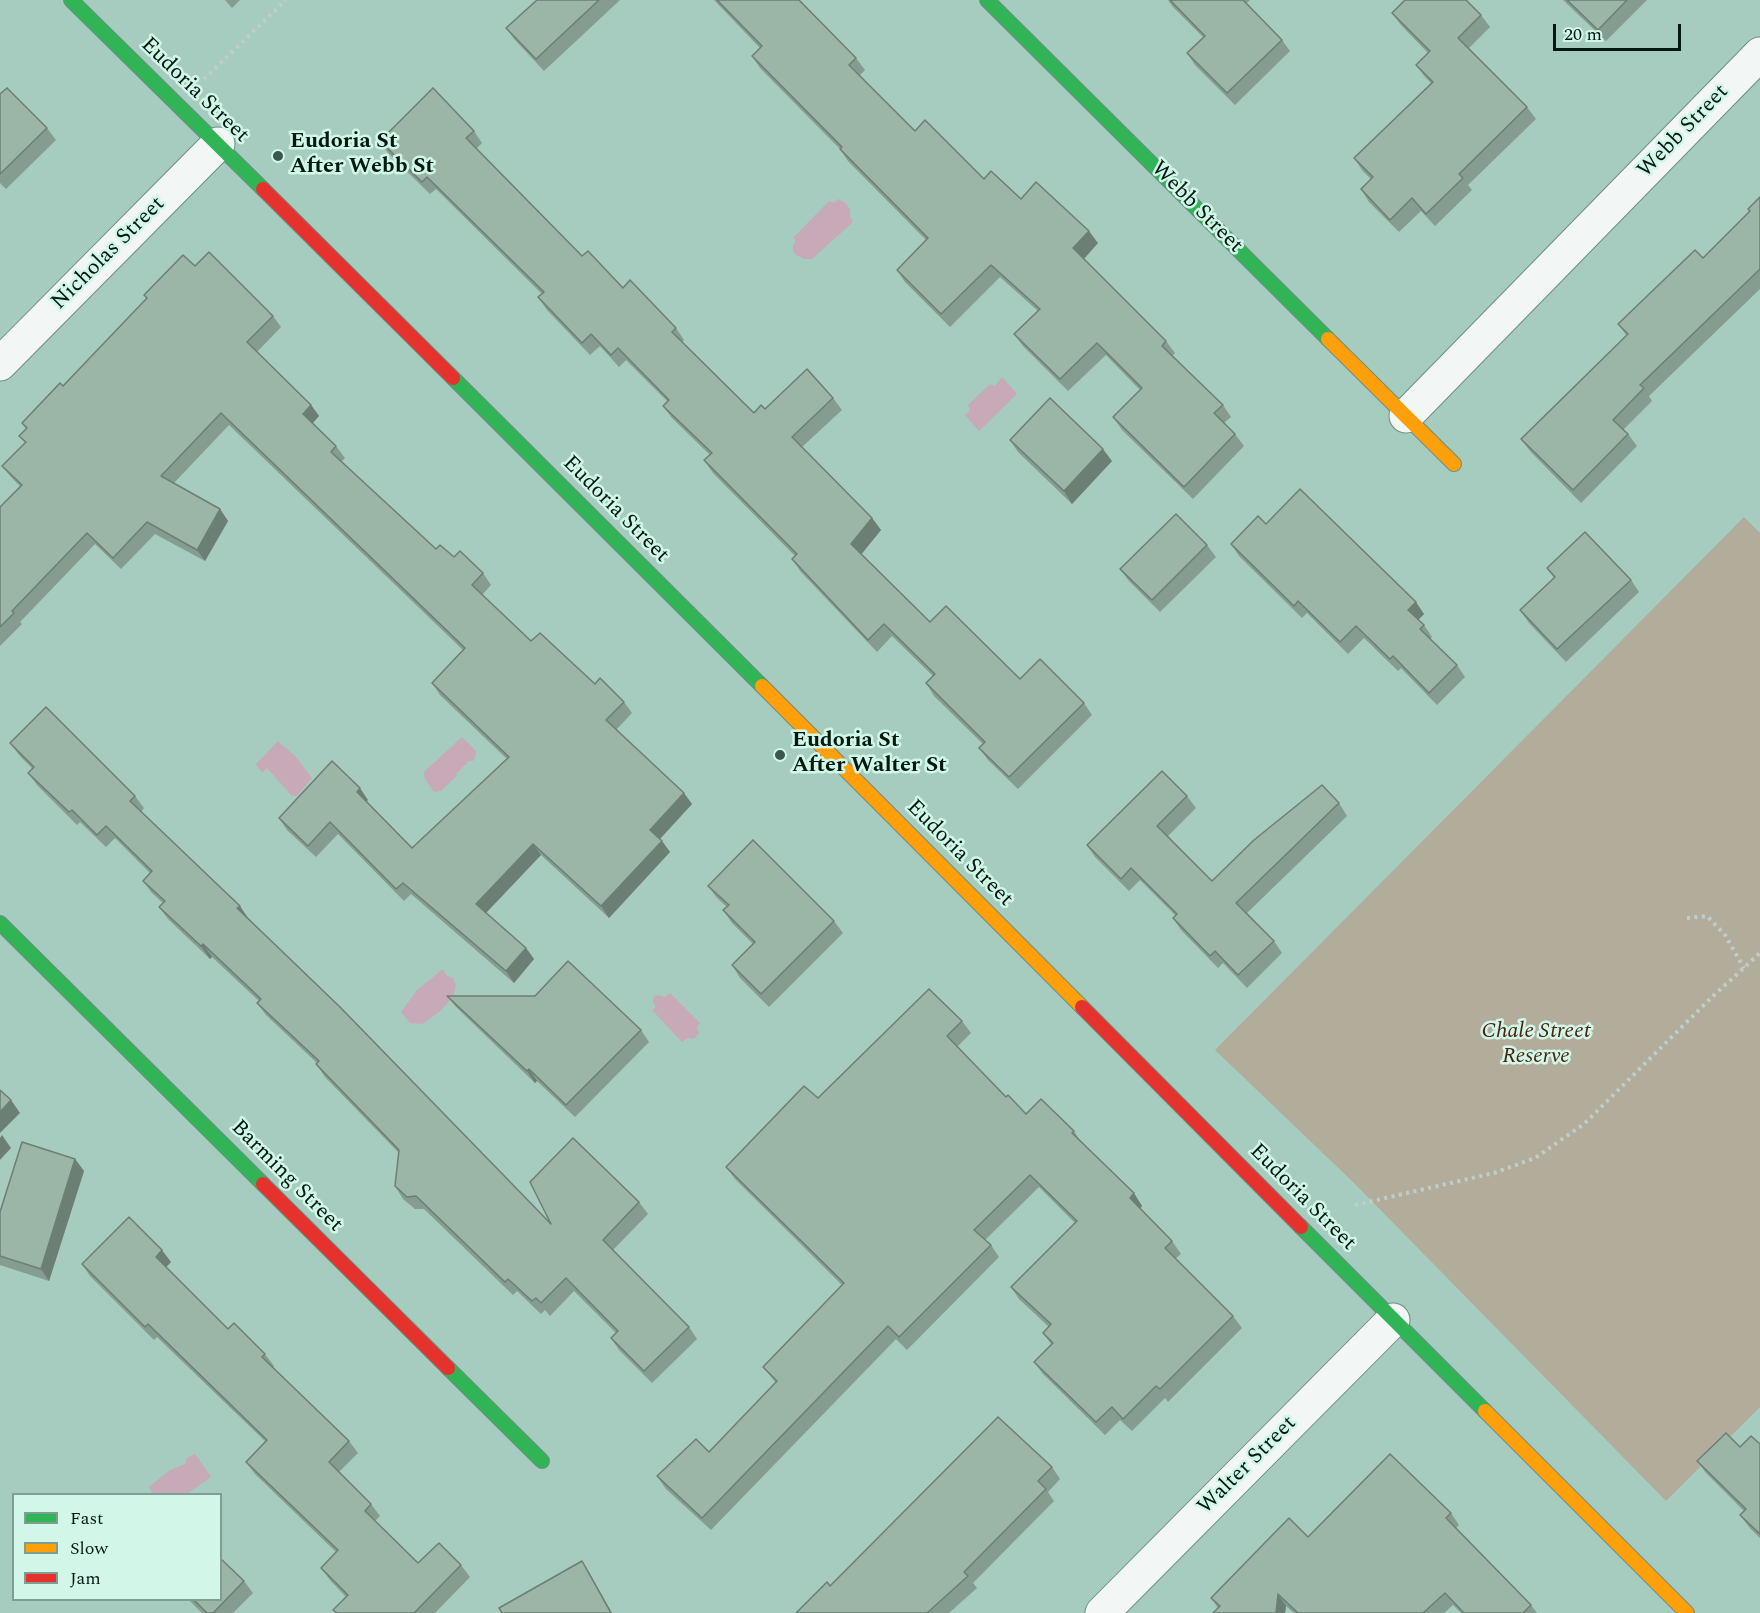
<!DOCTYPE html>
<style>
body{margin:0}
#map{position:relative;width:1760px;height:1613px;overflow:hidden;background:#a5ccbe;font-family:Spectral,serif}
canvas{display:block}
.legend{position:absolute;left:12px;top:1493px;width:210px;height:108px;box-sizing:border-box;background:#d2f6e8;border:2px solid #7e9e92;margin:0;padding:8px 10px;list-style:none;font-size:18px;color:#001a12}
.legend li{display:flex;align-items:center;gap:12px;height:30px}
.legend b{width:30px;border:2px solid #7e9e92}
.scale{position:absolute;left:1553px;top:24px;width:128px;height:27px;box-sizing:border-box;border:3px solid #001a12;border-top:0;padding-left:8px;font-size:18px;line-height:21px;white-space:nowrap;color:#001a12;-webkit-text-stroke:4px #d2f6e8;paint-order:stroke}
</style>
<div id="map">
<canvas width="1760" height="1613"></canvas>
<ul class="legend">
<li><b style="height:8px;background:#30b455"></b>Fast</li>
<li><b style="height:8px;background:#ff9f0a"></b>Slow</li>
<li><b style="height:8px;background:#e5322d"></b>Jam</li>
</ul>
<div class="scale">20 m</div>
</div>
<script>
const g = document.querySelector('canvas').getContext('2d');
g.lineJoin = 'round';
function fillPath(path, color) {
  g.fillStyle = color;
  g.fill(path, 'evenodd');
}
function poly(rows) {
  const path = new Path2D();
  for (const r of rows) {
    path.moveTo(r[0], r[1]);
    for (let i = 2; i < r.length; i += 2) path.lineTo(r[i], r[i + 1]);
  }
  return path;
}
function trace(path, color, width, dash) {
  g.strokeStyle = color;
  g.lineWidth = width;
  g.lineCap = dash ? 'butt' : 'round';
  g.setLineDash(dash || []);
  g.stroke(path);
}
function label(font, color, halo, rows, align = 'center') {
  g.font = font + ' Spectral,serif';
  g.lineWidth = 5;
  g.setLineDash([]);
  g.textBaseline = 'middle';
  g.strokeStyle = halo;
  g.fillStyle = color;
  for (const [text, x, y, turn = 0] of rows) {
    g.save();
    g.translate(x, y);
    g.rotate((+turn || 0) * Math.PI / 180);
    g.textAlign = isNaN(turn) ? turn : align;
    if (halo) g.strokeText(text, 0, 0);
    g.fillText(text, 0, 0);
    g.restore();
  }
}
const green = poly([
 [1744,517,1760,533,1760,1407,1666,1501,1353,1182,1215,1050]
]);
const water = poly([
 [838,199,844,202,850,209,850,217,853,222,812,259,804,259,796,255,793,251,793,245,796,241,793,238,829,201,834,203],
 [1002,377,1017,394,979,431,965,415,970,410,968,405,990,384,995,386],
 [462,737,476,751,475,758,473,761,469,761,456,774,457,776,441,791,434,792,425,779,424,772],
 [278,741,296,757,312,778,297,796,292,796,267,768,262,773,256,764],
 [443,969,447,976,453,978,456,985,453,997,440,1011,423,1024,410,1023,401,1012,417,990],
 [670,993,700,1023,697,1027,699,1033,694,1039,688,1038,682,1042,652,1010,656,1007,653,1002,654,997,658,995,665,997],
 [195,1454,211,1477,187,1494,153,1494,149,1487,170,1470,185,1464,187,1458]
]);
const path = poly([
 [204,79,286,0],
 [1687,918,1707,916,1725,935,1744,968],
 [1355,1205,1494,1173,1535,1158,1584,1124,1711,998,1760,953]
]);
const street = poly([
 [0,364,218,144],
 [1406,416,1760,54],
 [1102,1613,1393,1320]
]);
const fast = poly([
 [71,0,263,189],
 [987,0,1328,339],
 [453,378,762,686],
 [0,923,263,1184],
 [1301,1227,1485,1411],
 [448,1368,542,1461]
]);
const slow = poly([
 [1328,339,1454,464],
 [762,686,1082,1007],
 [1485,1411,1687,1613]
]);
const jam = poly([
 [263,189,453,378],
 [1082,1007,1301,1227],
 [263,1184,448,1368]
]);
const wall = poly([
 [225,0,240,0,232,8],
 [537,0,620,0,544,71,515,40,506,28],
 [714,0,799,0,856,58,865,70,859,76,915,131,984,179,1021,199,1098,243,1084,259,1166,341,1175,353,1172,356,1223,405,1231,417,1224,423,1235,434,1244,446,1193,499,1122,430,1113,417,1140,390,1106,355,1068,391,1023,346,1014,334,1038,311,1000,277,950,327,905,282,897,270,926,240,848,161,840,149,760,68,752,56,760,48],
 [1168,0,1250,0,1246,4,1282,40,1290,51,1235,105,1195,65,1187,53,1203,37,1173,7],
 [1563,0,1647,0,1606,41],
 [1392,13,1481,15,1490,27,1469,48,1527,107,1536,119,1468,185,1472,190,1435,226,1421,211,1399,232,1369,202,1361,189,1371,179,1362,170,1354,158,1431,83,1425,77,1416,65,1428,53,1401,25],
 [0,94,47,128,56,140,6,189,0,183],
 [474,131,482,143,476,149,582,256,676,328,684,340,682,342,754,413,765,409,833,398,842,410,802,447,872,518,881,530,861,554,930,622,1020,679,1084,703,1092,715,1018,789,988,760,979,748,983,744,934,696,926,683,933,676,892,636,877,652,801,572,792,559,795,556,713,473,704,460,710,455,672,418,663,406,668,402,626,360,619,367,600,346,590,355,547,310,538,297,542,294,436,189,430,194,388,153,380,141],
 [1760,197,1760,289,1649,396,1652,401,1623,430,1628,434,1637,446,1581,503,1530,451,1521,439,1627,336,1618,324,1703,258,1749,212,1748,209],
 [195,266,273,316,281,327,257,352,311,405,319,416,313,423,336,446,345,458,341,462,436,549,454,557,483,573,491,585,482,595,531,641,595,684,624,702,632,713,616,730,692,804,660,839,670,852,609,918,541,855,486,913,526,948,534,959,514,983,411,894,404,901,338,834,316,857,287,830,279,818,368,800,366,801,412,848,507,759,440,695,432,683,463,650,229,425,174,483,220,509,228,521,205,561,155,534,121,569,95,544,20,622,22,624,0,646,0,507,20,486,11,477,2,466,25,443,19,436,26,429,22,423,63,386,147,299,144,295],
 [1010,440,1112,461,1072,504,1018,452],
 [1266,524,1424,614,1418,620,1424,625,1432,637,1430,639,1457,665,1465,677,1437,705,1401,668,1398,671,1364,638,1348,654,1307,613,1302,618,1239,556,1231,544],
 [1207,545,1216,557,1160,612,1129,581,1120,569],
 [1547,568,1631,580,1639,592,1566,662,1529,623,1520,610,1554,578],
 [10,743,135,796,144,808,141,812,248,918,551,1224,639,1202,648,1214,613,1250,689,1327,697,1339,652,1383,619,1350,611,1338,616,1333,574,1291,550,1316,545,1310,541,1314,517,1291,513,1295,424,1209,415,1209,403,1199,395,1186,399,1153,325,1077,316,1064,317,1063,266,1015,257,1003,259,1001,212,957,210,959,168,919,159,907,163,903,152,893,143,881,150,873,115,838,106,847,80,822,77,825,37,785,28,773,33,769,19,755],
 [1187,796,1196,808,1168,836,1212,881,1339,803,1347,816,1247,913,1274,941,1282,953,1247,988,1223,963,1218,968,1181,930,1173,918,1176,916,1140,880,1129,891,1095,857,1087,845],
 [708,886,834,921,843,933,769,1007,740,978,732,965,753,944,732,923,723,910,727,907,717,898],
 [447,996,641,1030,649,1042,575,1117,537,1081,535,1083,456,1007],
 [962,1021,971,1033,957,1047,1006,1097,1026,1114,1074,1131,1081,1142,1142,1206,1140,1209,1172,1241,1181,1254,1175,1259,1233,1316,1242,1328,1168,1402,1165,1398,1132,1431,1120,1420,1105,1435,1043,1374,1034,1362,1051,1344,1043,1333,1049,1327,1019,1299,1011,1287,1075,1223,1039,1187,985,1240,991,1245,999,1257,907,1350,896,1339,711,1530,666,1489,657,1476,709,1452,776,1383,763,1367,842,1285,735,1179,726,1167,818,1098],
 [75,1159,84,1171,49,1281,0,1265,0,1212],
 [171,1262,166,1267,228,1329,265,1354,274,1366,273,1368,349,1441,358,1453,339,1472,371,1504,380,1516,375,1521,418,1563,461,1565,470,1577,435,1613,336,1613,333,1610,346,1597,330,1580,321,1568,336,1552,255,1474,246,1462,266,1442,157,1337,154,1340,90,1276,82,1264],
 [1760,1444,1760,1538,1749,1527,1740,1515,1744,1511,1706,1473,1697,1461,1740,1447],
 [1052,1467,1060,1479,1048,1492,1054,1501,973,1583,977,1588,949,1613,796,1613,830,1586],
 [1451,1513,1459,1525,1456,1528,1531,1605,1537,1613,1461,1613,1453,1605,1444,1613,1294,1613,1286,1606,1285,1613,1213,1613,1218,1608,1211,1598,1308,1537],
 [244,1581,253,1593,233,1613,202,1613,188,1599,220,1599]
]);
const shadedWall = poly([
 [1089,231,1098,243,1082,261,1073,248],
 [311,405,319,416,311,425,303,414],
 [1103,449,1112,461,1072,504,1064,491],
 [220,509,228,521,205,561,197,550],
 [872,518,881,530,860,556,851,544],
 [1416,602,1424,614,1416,622,1408,610],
 [360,788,368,800,365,803,357,792],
 [684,793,692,804,658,841,650,830],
 [662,841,670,852,609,918,601,906],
 [533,844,541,855,484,915,476,904],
 [240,906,248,918,246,920,237,908],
 [203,944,212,957,210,959,201,946],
 [526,948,534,959,514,983,506,971],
 [529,1069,537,1081,535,1083,527,1071],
 [11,1100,20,1113,0,1133,0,1112],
 [2,1135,11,1148,0,1160,0,1138],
 [75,1159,84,1171,49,1281,41,1269],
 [1134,1193,1142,1206,1138,1211,1130,1198],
 [162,1250,171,1262,164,1269,156,1257],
 [582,1561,589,1572,612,1613,611,1613],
 [1278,1594,1286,1606,1285,1613,1276,1613]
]);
const building = poly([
 [537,0,599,0,536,59,506,28,537,0],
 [717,0,799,0,856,58,849,65,915,131,925,120,984,179,991,171,1021,199,1036,182,1089,231,1073,248,1166,341,1162,346,1223,405,1214,413,1235,434,1184,487,1113,417,1142,388,1097,343,1060,379,1014,334,1040,309,991,265,941,314,897,270,928,238,840,149,842,147,752,56,762,46,717,0],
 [1170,0,1243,0,1282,40,1227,93,1187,53,1205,36,1170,0],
 [1405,0,1466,0,1481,15,1458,38,1527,107,1459,174,1463,178,1426,214,1412,198,1390,220,1361,189,1373,177,1354,158,1433,82,1416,65,1430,51,1392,13,1405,0],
 [1567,0,1627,0,1598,30,1567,0],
 [7,88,47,128,0,174,0,94,7,88],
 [433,88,474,131,466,138,582,256,588,251,623,288,630,280,676,328,672,332,754,413,761,405,765,409,807,369,833,398,792,437,872,518,851,544,930,622,946,606,1020,679,1040,659,1084,703,1009,777,979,748,985,742,926,683,935,674,884,624,868,640,792,559,797,554,704,460,712,453,663,406,669,400,618,348,611,355,591,334,582,343,538,297,544,292,427,177,422,182,380,141,433,88],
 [1760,197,1760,269,1640,385,1644,388,1613,420,1628,434,1573,490,1521,439,1628,334,1618,324,1695,250,1703,258,1750,211,1748,209,1760,197],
 [209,252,273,316,247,342,311,405,303,414,336,446,331,452,436,549,440,545,454,557,460,551,483,573,472,585,531,641,540,633,595,684,600,678,624,702,606,720,684,793,650,830,662,841,601,906,533,844,476,904,526,948,506,971,403,883,396,889,330,822,308,846,279,818,332,761,360,788,357,792,412,848,509,757,432,683,465,648,221,413,161,476,220,509,197,550,147,522,113,558,87,533,12,611,14,613,0,627,0,507,22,485,2,466,26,442,19,436,27,428,22,423,60,383,63,386,147,298,144,295,183,255,195,266,209,252],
 [1050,398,1103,449,1064,491,1010,440,1050,398],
 [1300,489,1416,602,1408,610,1424,625,1420,629,1457,665,1429,693,1393,656,1390,659,1356,626,1340,642,1298,601,1294,606,1231,544,1258,516,1266,524,1300,489],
 [1176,514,1207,545,1152,600,1120,569,1176,514],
 [1585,532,1631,580,1557,649,1520,610,1555,577,1547,568,1585,532],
 [46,707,135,796,130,801,240,906,237,908,340,1007,551,1224,530,1182,573,1138,639,1202,603,1240,689,1327,644,1371,611,1338,618,1331,566,1278,541,1303,536,1298,532,1301,508,1279,505,1282,416,1196,407,1197,395,1186,399,1150,316,1064,319,1061,257,1003,261,999,203,944,201,946,159,907,165,901,143,881,152,871,106,826,97,835,72,810,69,812,28,773,34,767,10,743,46,707],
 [1162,771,1187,796,1157,826,1212,881,1254,840,1322,785,1339,803,1236,903,1274,941,1238,975,1215,951,1210,956,1173,918,1177,914,1131,868,1121,879,1087,845,1162,771],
 [753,840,834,921,761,994,732,965,755,942,723,910,729,905,708,886,753,840],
 [568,961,641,1030,566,1105,529,1069,527,1071,447,996,535,996,568,961],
 [929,989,962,1021,947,1036,1006,1097,1008,1095,1026,1114,1041,1099,1074,1131,1072,1133,1134,1193,1130,1198,1172,1241,1165,1248,1233,1316,1160,1389,1156,1386,1123,1419,1112,1407,1096,1422,1034,1362,1053,1343,1043,1333,1051,1324,1011,1287,1077,1221,1030,1175,974,1230,991,1245,899,1337,888,1326,702,1518,657,1476,696,1439,709,1452,777,1381,763,1367,844,1283,726,1167,804,1086,818,1098,929,989],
 [0,1090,11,1100,0,1112,0,1090],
 [22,1142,75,1159,41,1269,0,1256,0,1212,22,1142],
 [129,1217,162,1250,156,1257,228,1329,234,1323,265,1354,262,1357,349,1441,329,1462,371,1504,365,1511,418,1563,439,1543,461,1565,414,1613,337,1613,333,1610,348,1595,321,1568,338,1550,246,1462,267,1440,148,1324,145,1327,82,1264,129,1217],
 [998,1417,1052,1467,1038,1481,1046,1489,964,1572,968,1576,927,1613,796,1613,827,1582,830,1586,998,1417],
 [1726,1433,1740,1447,1751,1436,1760,1444,1760,1534,1740,1515,1746,1509,1697,1461,1726,1433],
 [1390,1454,1451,1513,1446,1518,1531,1605,1523,1613,1464,1613,1445,1593,1423,1613,1298,1613,1278,1594,1276,1613,1213,1613,1220,1606,1211,1598,1289,1518,1308,1537,1390,1454],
 [220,1558,244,1581,213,1613,207,1613,193,1599,220,1599,220,1558],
 [582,1561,611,1613,502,1613,499,1608,582,1561]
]);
const markers = [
 [278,156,6,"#3a584e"],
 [780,755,6,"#3a584e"]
];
const streetNames = [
 ["Eudoria Street",194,91,44],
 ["Webb Street",1684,132,-46],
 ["Webb Street",1196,208,45],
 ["Nicholas Street",109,254,-45],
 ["Eudoria Street",615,510,45],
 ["Eudoria Street",959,854,45],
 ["Barming Street",286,1177,45],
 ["Eudoria Street",1302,1198,45],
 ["Walter Street",1248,1466,-45]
];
const poiNames = [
 ["Eudoria St",290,143],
 ["After Webb St",290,168],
 ["Eudoria St",792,742],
 ["After Walter St",792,767]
];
const parkNames = [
 ["Chale Street",1536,1033],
 ["Reserve",1536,1058]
];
fillPath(green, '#b2ad9b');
fillPath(water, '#c7a9b8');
trace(street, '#6e8e84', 35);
trace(fast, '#6e8e84', 16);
trace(slow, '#6e8e84', 16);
trace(jam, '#6e8e84', 16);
trace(path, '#c0cec9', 4, [3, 4.5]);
trace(street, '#f2f7f5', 33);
trace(fast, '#30b455', 14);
trace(slow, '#ff9f0a', 14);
trace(jam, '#e5322d', 14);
fillPath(wall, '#859c90');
fillPath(shadedWall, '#6c7f75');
fillPath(building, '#9bb5a7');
trace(building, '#6c7f75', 1.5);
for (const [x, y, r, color] of markers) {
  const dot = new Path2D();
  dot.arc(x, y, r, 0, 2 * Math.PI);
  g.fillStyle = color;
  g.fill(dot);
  trace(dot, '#d2f6e8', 2);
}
label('22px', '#001a12', '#d2f6e8', streetNames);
label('bold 22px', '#001a12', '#d2f6e8', poiNames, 'left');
label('italic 22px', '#48220b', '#d2f6e8', parkNames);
</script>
